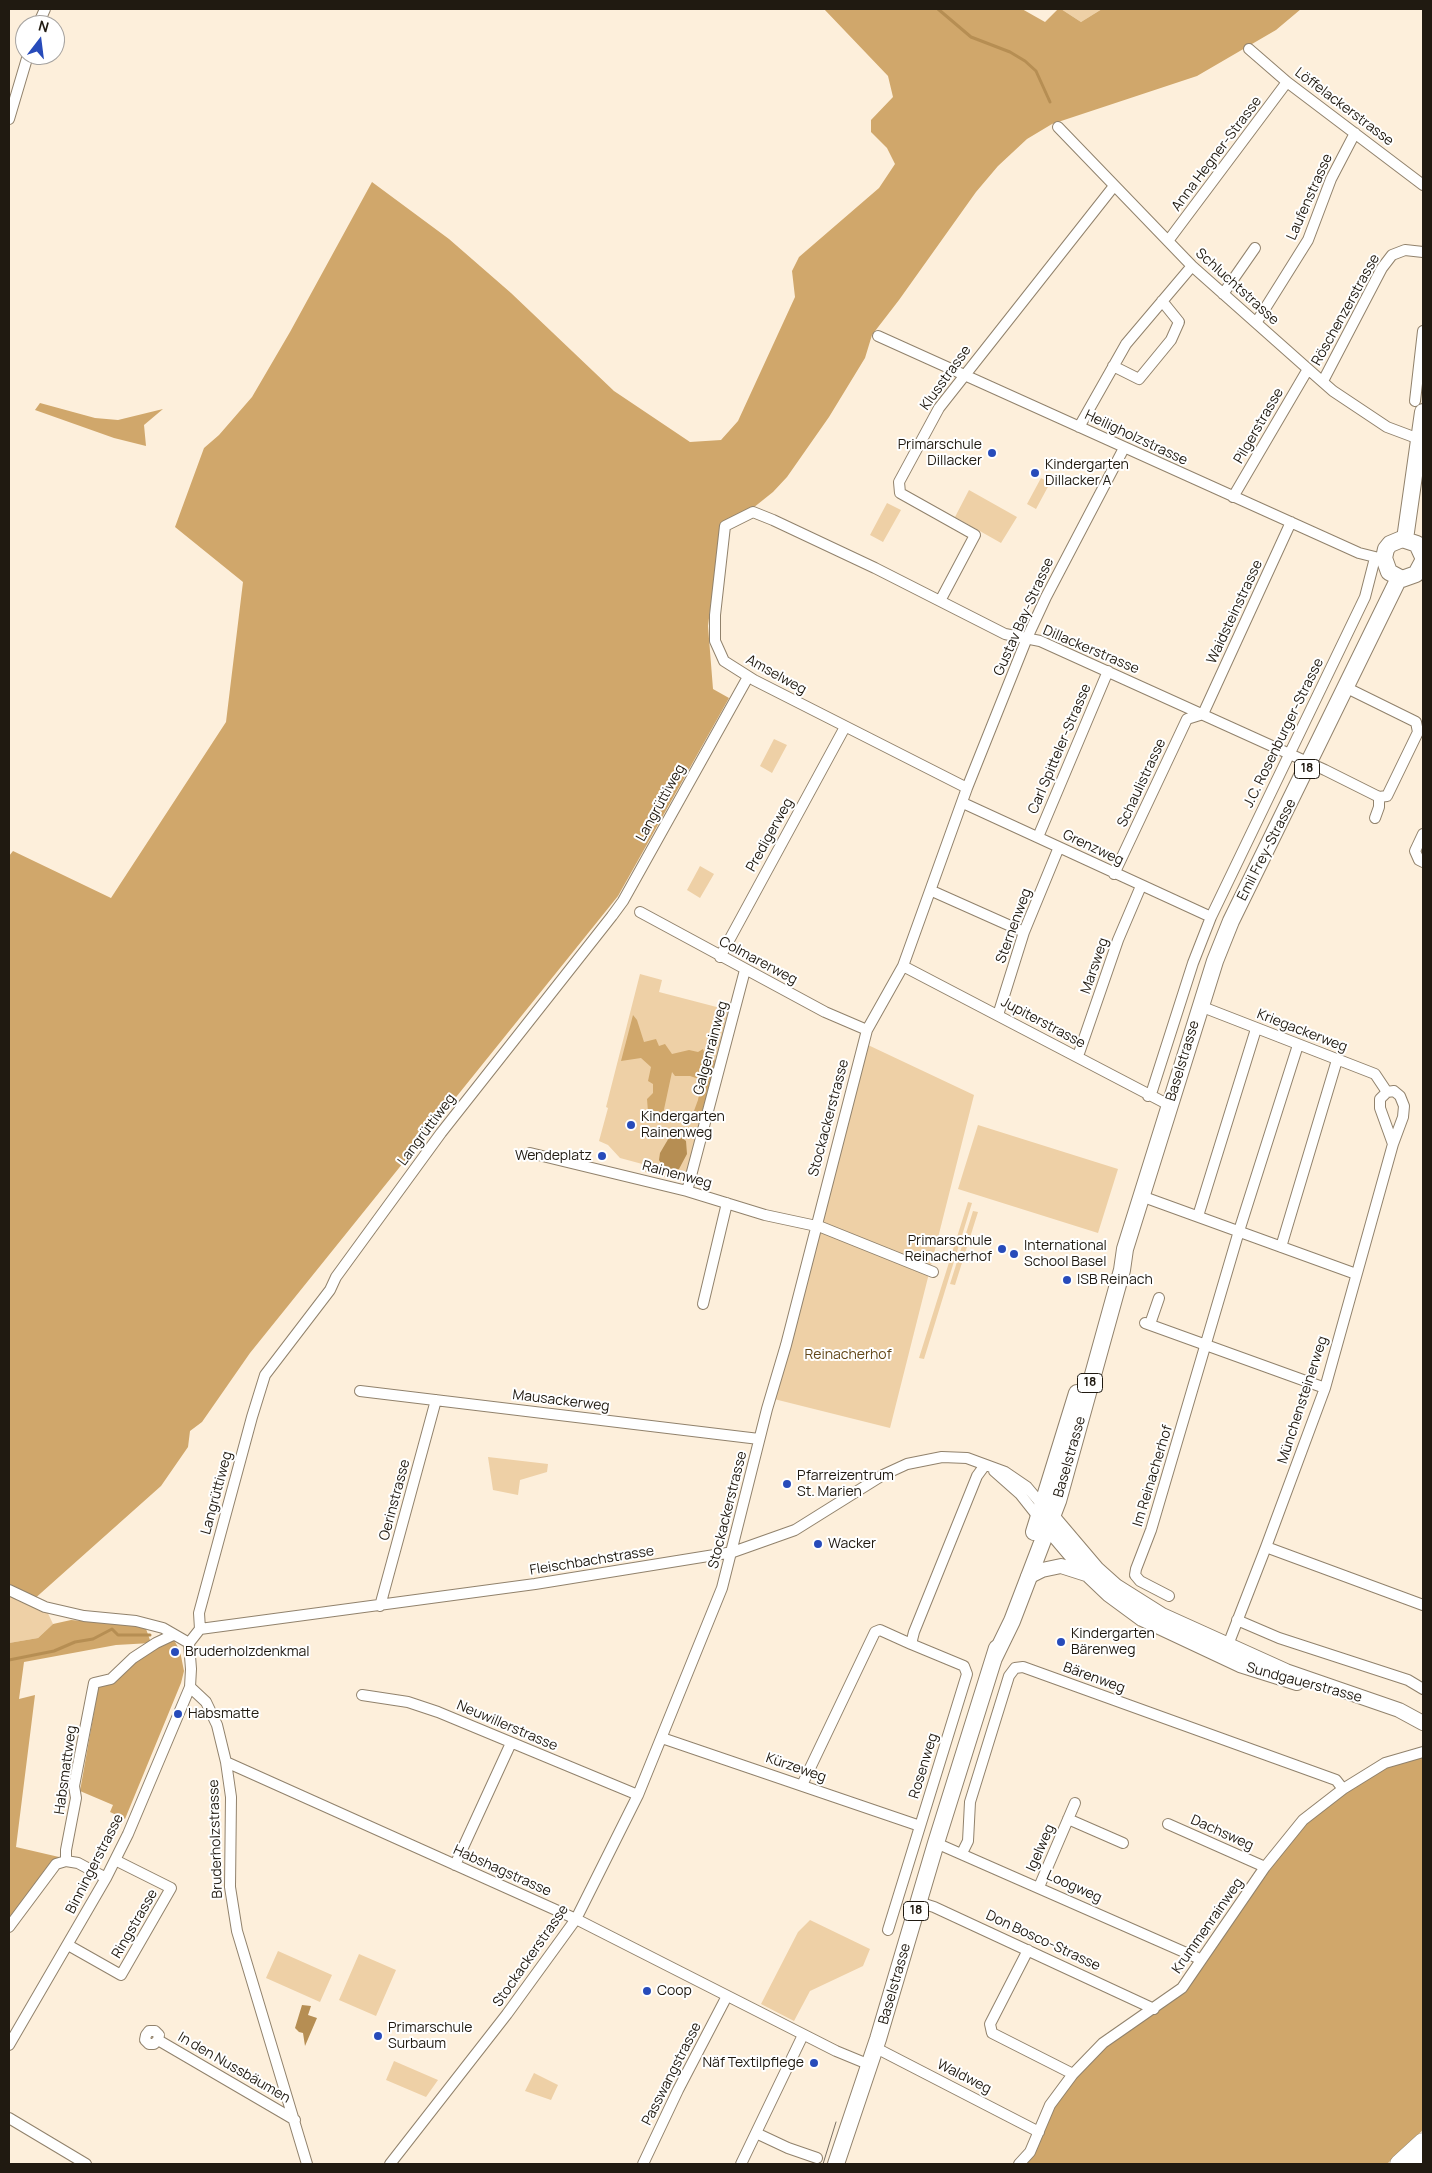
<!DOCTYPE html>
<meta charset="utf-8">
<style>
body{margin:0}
#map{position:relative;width:1432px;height:2173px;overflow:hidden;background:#fdefdb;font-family:Manrope,sans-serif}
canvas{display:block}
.frame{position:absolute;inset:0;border:10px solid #201a11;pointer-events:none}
.north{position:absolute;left:15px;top:15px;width:50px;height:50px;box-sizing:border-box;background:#fff;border:1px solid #a6a3a0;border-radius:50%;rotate:15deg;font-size:14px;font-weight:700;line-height:20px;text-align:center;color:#201a11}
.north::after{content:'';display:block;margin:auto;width:18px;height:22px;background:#274bba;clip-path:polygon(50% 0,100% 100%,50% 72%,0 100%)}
</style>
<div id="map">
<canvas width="1432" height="2173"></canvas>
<div class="frame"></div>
<div class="north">N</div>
</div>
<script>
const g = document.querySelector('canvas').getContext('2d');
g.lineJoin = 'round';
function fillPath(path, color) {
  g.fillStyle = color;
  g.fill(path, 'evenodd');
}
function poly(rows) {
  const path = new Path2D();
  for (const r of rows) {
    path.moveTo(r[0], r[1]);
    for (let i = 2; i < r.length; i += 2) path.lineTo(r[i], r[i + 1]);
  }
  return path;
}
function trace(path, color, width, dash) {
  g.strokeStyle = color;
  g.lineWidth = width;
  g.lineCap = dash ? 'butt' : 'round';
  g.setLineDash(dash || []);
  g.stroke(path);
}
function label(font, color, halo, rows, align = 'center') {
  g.font = font + ' Manrope,sans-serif';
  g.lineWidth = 4;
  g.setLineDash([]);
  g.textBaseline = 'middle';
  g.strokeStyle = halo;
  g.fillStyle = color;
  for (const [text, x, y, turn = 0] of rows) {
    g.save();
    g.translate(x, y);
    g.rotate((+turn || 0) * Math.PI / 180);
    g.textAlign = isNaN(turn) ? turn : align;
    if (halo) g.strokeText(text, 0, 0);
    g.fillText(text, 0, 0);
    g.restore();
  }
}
const green = poly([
 [1061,9,1102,9,1081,22],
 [1041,478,1050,483,1036,509,1027,504],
 [969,490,1017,517,1001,543,955,517],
 [887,503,901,510,883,542,870,535],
 [774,739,787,745,772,773,760,766],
 [700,866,714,874,700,898,687,890],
 [640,974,662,980,659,992,732,1011,688,1183,645,1172,646,1165,620,1158,608,1145,599,1141,608,1108,606,1107],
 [868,1045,974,1095,890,1428,774,1399],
 [978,1125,1118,1169,1098,1233,958,1189],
 [968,1202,972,1203,924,1359,919,1358],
 [973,1211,978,1212,955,1285,950,1284],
 [488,1457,548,1464,547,1472,520,1480,518,1495,493,1490],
 [9,1590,45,1607,53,1624,38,1638,9,1643],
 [810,1920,870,1949,863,1966,810,1991,794,2021,761,2004,798,1932],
 [278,1951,332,1975,320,2002,266,1978],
 [359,1954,396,1970,376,2016,339,2000],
 [394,2061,438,2080,426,2097,386,2080],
 [534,2073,558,2085,551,2100,525,2091]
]);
const forest = poly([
 [824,9,1022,9,1045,22,1058,9,1061,9,1081,22,1102,9,1301,9,1276,30,1197,76,1052,124,1027,139,998,166,976,192,899,300,872,335,865,358,829,417,787,477,773,492,748,512,721,523,708,626,713,689,729,698,618,896,250,1353,202,1422,190,1431,188,1447,161,1486,32,1601,9,1590,9,856,13,851,111,898,226,722,243,582,175,527,204,448,219,435,252,397,290,332,372,182,449,239,511,293,614,391,690,442,721,440,738,421,795,297,792,271,799,257,879,188,895,164,887,148,871,132,871,120,893,97,888,76],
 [40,403,95,418,118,420,163,409,144,425,146,446,114,438,35,410],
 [633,1015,637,1020,644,1042,656,1039,659,1046,665,1044,672,1054,689,1050,698,1052,703,1049,704,1052,714,1053,715,1064,707,1101,697,1121,691,1119,698,1100,702,1080,690,1076,675,1076,672,1072,663,1114,648,1112,647,1099,653,1093,653,1084,648,1081,651,1067,641,1058,621,1061],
 [71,1620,145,1626,151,1643,116,1645,24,1662,19,1699,35,1695,16,1847,59,1857,46,1869,9,1922,9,1643,38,1638,53,1624],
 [174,1640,180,1651,184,1671,181,1683,125,1819,110,1812,113,1805,80,1791,99,1684,158,1644],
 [1423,1752,1423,2130,1387,2164,1019,2164,1050,2105,1103,2043,1182,1988,1303,1820,1385,1763]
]);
const water = poly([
 [670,1136,681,1137,686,1141,687,1154,679,1169,672,1170,662,1165,659,1160,660,1153],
 [302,2005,311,2006,308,2015,317,2018,305,2046,303,2033,299,2032,295,2028]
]);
const stream = poly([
 [938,9,971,37,1010,52,1025,61,1036,71,1050,102],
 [9,1660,54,1651,75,1642,93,1639,112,1629,118,1635,150,1635]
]);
const minor = poly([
 [38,25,45,9],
 [1249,49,1287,82,1423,185],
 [9,119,28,55],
 [1058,127,1192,266,1308,369,1333,391,1387,427,1419,439],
 [1168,241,1287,82],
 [1223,294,1255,248],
 [1256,323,1308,240,1331,179,1355,133],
 [878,336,1359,553,1379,558],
 [1113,366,1139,379,1171,340,1179,322,1162,301],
 [1323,381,1382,268,1392,255,1405,250,1423,252],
 [1415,401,1423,331],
 [1079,427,1126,344,1192,266],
 [1233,497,1308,369],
 [940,601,975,535,900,493,899,482,939,408,1114,186],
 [967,788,754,680,724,661,715,641,715,615,725,526,753,512,773,520,875,568,1005,634,1040,641,1325,770,1379,797,1387,796,1418,732,1416,722,1347,688],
 [963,803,1211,917],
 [1375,818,1379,807,1379,797],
 [1423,834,1415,851,1419,860,1423,862],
 [1038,837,1108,671],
 [1114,874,1187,719,1203,714,1291,522],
 [932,891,1024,932],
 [640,912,825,1012,867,1030],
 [720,957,845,727],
 [903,966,1169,1105],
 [1200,1006,1375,1074,1387,1092],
 [998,1015,1024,932,1059,847],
 [1078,1056,1118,940,1141,886],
 [1148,1096,1152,1091,1193,963,1211,917,1365,597,1375,558],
 [530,1153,687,1191,765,1215,821,1227,933,1272],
 [687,1191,745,970],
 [1141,1196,1356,1274],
 [1198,1216,1256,1029],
 [1281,1247,1337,1060],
 [703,1304,727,1203],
 [1145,1323,1325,1388],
 [1150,1324,1159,1298],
 [360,1391,759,1439],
 [994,1471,1020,1494,1039,1518],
 [1266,1547,1423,1605],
 [9,1590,45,1607,84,1616,136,1621,163,1628,189,1643],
 [1169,1596,1140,1581,1135,1575,1136,1569,1151,1530,1239,1231,1298,1045],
 [380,1606,436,1400],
 [1237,1620,1279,1638,1408,1680,1423,1689],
 [200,1629,199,1613,252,1417,265,1375,330,1290,336,1277,441,1133,612,916,623,901,748,677],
 [1226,1650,1266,1547,1325,1388,1393,1144,1403,1117,1404,1106,1400,1096,1394,1091,1387,1092,1380,1099,1380,1108,1393,1144],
 [190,1687,206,1702,217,1725,226,1762,231,1797,230,1887,237,1931,307,2164],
 [362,1695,408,1702,438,1712,638,1795],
 [662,1738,920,1826],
 [226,1762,576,1919,836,2051,870,2065],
 [802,1785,875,1632,880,1630,911,1644],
 [1068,1819,1123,1843],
 [1168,1824,1265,1867],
 [936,1843,1200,1959],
 [962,1853,968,1841,970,1802,1009,1676,1015,1668,1023,1667,1336,1780,1343,1789],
 [66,1861,66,1850,76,1798,74,1786,94,1683,111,1679,133,1658,156,1643,173,1635],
 [455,1865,511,1743],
 [1039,1887,1075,1803],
 [918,1902,934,1907,1154,2009],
 [9,1927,56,1864,66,1861,78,1863,106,1878],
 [888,1930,967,1674,964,1666,911,1644,914,1632,977,1476,985,1465],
 [68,1945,121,1975,171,1888,115,1860],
 [1028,1950,990,2024,992,2033,1073,2074],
 [158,2040,154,2044,149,2044,145,2040,146,2035,149,2031,155,2031,159,2035,158,2040,295,2120],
 [9,2045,106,1878,128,1834,190,1687,191,1669,189,1643,200,1629,535,1584,733,1552,795,1530,883,1475,907,1464,942,1457,967,1458,1005,1472,1027,1487,1043,1506],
 [876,2048,1039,2132],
 [9,2118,86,2164],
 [756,2133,788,2148,817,2158],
 [390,2164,507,2014,576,1919,638,1795,722,1588,767,1409,786,1345,867,1030,903,966,967,788,1027,638,1046,597,1124,448],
 [643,2164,678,2090,727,1996],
 [741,2164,803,2035],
 [1019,2164,1030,2152,1050,2105,1073,2074,1103,2043,1182,1988,1265,1867,1303,1820,1343,1789,1385,1763,1423,1752]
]);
const secondary = poly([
 [1052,1516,1097,1569,1116,1586,1162,1615,1286,1671,1399,1710,1423,1723],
 [1047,1527,1087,1574,1108,1594,1142,1619,1240,1665,1297,1683],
 [1028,1577,1042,1570,1061,1566,1086,1574]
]);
const primary = poly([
 [1405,539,1423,412],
 [1423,557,1417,544,1402,539,1390,544,1386,549,1384,558,1389,572,1402,579,1416,574,1423,561],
 [1034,1532,1077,1393],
 [994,1658,1012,1621,1058,1501,1122,1270,1125,1249,1215,961,1231,921,1399,578],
 [836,2164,878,2039,936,1843,997,1648]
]);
const motorway = poly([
 [1399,2164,1423,2142],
 [1422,2164,1423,2163]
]);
const tram = poly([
 [823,2164,836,2122]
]);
const markers = [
 [992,453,5,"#274bba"],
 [1035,473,5,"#274bba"],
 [631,1125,5,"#274bba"],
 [602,1156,5,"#274bba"],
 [1002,1249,5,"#274bba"],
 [1014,1254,5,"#274bba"],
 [1067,1280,5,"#274bba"],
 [787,1484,5,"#274bba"],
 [818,1544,5,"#274bba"],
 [1061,1642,5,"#274bba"],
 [175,1652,5,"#274bba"],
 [178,1714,5,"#274bba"],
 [647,1991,5,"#274bba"],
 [378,2036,5,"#274bba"],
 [814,2063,5,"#274bba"]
];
const shields = [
 [1307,769,25],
 [1090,1383,25],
 [916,1911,25]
];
const shieldNames = [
 ["18",1307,769],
 ["18",1090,1383],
 ["18",916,1911]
];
const streetNames = [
 ["Löffelackerstrasse",1344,107,37],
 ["Anna Hegner-Strasse",1217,154,-53],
 ["Laufenstrasse",1310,197,-66],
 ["Schluchtstrasse",1237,287,42],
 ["Röschenzerstrasse",1346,310,-61],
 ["Klusstrasse",946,378,-54],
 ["Pilgerstrasse",1259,426,-60],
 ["Heiligholzstrasse",1136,438,25],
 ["Waidsteinstrasse",1235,612,-65],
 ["Gustav Bay-Strasse",1024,617,-66],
 ["Dillackerstrasse",1091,650,23],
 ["Amselweg",776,675,29],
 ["J.C. Rosenburger-Strasse",1284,733,-64],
 ["Carl Spitteler-Strasse",1060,749,-67],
 ["Schaulistrasse",1142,783,-65],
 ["Langrüttiweg",661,803,-61],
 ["Predigerweg",770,835,-61],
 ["Grenzweg",1093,848,25],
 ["Emil Frey-Strasse",1267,850,-63],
 ["Sternenweg",1014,926,-70],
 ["Colmarerweg",758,961,28],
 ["Marsweg",1095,966,-71],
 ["Jupiterstrasse",1043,1023,28],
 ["Kriegackerweg",1302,1031,21],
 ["Galgenrainweg",711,1048,-75],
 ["Baselstrasse",1183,1061,-73],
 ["Stockackerstrasse",829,1118,-75],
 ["Langrüttiweg",427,1130,-53],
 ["Rainenweg",677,1175,15],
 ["Münchensteinerweg",1303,1400,-72],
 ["Mausackerweg",561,1401,7],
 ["Baselstrasse",1070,1457,-74],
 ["Im Reinacherhof",1153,1476,-73],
 ["Langrüttiweg",217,1493,-75],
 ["Oerinstrasse",395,1500,-75],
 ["Stockackerstrasse",728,1510,-76],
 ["Fleischbachstrasse",592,1561,-9],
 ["Bärenweg",1094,1678,20],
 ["Sundgauerstrasse",1304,1683,15],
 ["Neuwillerstrasse",507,1726,23],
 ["Rosenweg",924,1766,-73],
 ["Kürzeweg",796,1768,19],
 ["Habsmattweg",66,1770,-82],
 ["Dachsweg",1222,1833,24],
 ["Bruderholzstrasse",216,1839,-92],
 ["Igelweg",1041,1848,-66],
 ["Binningerstrasse",95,1864,-63],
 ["Habshagstrasse",502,1871,24],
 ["Loogweg",1074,1887,24],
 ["Ringstrasse",135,1924,-60],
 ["Krummenrainweg",1208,1926,-55],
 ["Don Bosco-Strasse",1043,1941,25],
 ["Stockackerstrasse",531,1956,-55],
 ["Baselstrasse",895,1984,-74],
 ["In den Nussbäumen",234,2068,30],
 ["Passwangstrasse",672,2074,-63],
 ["Waldweg",964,2077,27]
];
const poiNames = [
 ["Primarschule",982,445,"right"],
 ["Dillacker",982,461,"right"],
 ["Kindergarten",1045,465],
 ["Dillacker A",1045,481],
 ["Kindergarten",641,1117],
 ["Rainenweg",641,1133],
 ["Wendeplatz",592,1156,"right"],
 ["Primarschule",992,1241,"right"],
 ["Reinacherhof",992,1257,"right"],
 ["International",1024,1246],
 ["School Basel",1024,1262],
 ["ISB Reinach",1077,1280],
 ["Pfarreizentrum",797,1476],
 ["St. Marien",797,1492],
 ["Wacker",828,1544],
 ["Kindergarten",1071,1634],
 ["Bärenweg",1071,1650],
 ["Bruderholzdenkmal",185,1652],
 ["Habsmatte",188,1714],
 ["Coop",657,1991],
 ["Primarschule",388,2028],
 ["Surbaum",388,2044],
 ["Näf Textilpflege",804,2063,"right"]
];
const parkNames = [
 ["Reinacherhof",848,1355]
];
fillPath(green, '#eed0a6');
fillPath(forest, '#d0a76b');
fillPath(water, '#b68e53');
trace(stream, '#b68e53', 3);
trace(minor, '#91826c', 12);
trace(secondary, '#91826c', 16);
trace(primary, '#91826c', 18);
trace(motorway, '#91826c', 19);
trace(minor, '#fff', 10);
trace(secondary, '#fff', 14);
trace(primary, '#fff', 16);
trace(motorway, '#fff', 18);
trace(tram, '#7a7063', 1);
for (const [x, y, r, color] of markers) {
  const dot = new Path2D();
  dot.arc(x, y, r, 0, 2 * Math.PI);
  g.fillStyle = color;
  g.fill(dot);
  trace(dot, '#fff', 2);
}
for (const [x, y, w] of shields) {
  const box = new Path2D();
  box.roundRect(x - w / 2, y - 9.5, w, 19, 4);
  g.fillStyle = '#fff';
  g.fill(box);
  trace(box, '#201a11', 1);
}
label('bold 12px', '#201a11', null, shieldNames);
label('14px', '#201a11', '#fff', streetNames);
label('14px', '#201a11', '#fff', poiNames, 'left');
label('14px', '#624618', '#fff', parkNames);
</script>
